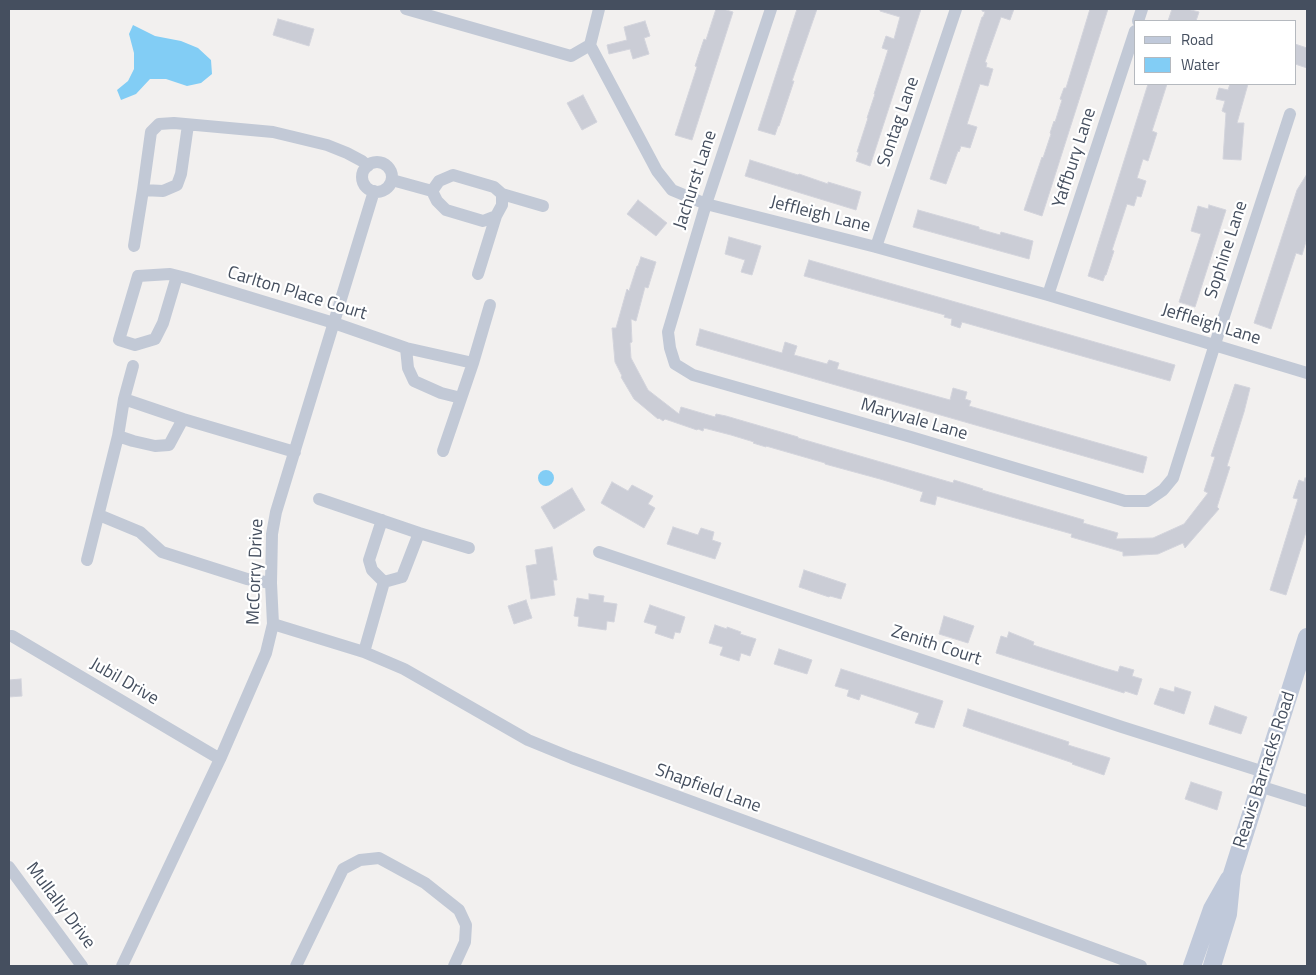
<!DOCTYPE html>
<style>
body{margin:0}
#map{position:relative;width:1316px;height:975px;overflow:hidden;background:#f2f0ef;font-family:"Titillium Web",sans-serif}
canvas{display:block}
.frame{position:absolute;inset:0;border:10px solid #454f5f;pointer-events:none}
.legend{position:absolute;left:1134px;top:20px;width:162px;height:65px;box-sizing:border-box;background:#fff;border:1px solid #b5b9bf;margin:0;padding:6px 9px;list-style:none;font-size:15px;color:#454f5f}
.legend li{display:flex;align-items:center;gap:10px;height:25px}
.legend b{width:25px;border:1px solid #b5b9bf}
</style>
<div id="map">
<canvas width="1316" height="975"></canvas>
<div class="frame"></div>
<ul class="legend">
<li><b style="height:6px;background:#c0c9da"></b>Road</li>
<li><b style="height:14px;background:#82cdf5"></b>Water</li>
</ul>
</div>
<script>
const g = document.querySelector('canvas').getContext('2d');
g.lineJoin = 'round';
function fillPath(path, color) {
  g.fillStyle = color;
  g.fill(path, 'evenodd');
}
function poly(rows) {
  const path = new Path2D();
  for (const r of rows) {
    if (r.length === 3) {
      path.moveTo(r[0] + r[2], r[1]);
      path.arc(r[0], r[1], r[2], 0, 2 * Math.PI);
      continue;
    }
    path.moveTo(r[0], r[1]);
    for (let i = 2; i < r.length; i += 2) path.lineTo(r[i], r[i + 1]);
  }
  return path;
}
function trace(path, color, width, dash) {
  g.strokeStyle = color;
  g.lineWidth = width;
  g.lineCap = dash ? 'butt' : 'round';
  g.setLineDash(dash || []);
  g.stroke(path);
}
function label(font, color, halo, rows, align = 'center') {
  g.font = font + ' "Titillium Web",sans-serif';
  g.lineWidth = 4.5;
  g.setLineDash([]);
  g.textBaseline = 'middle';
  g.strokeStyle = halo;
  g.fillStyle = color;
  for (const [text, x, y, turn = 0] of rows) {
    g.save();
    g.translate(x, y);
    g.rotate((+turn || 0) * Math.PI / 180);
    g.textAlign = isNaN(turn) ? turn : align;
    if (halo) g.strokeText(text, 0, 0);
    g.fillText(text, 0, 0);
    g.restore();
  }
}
const water = poly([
 [133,25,155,36,181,41,198,48,211,60,212,74,201,83,187,86,166,79,150,79,136,94,121,100,117,90,128,81,134,69,134,53,129,34],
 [546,478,8]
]);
const building = poly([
 [716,9,723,9,733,12,692,140,675,135,697,67,695,66,704,39,706,40,716,9],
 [797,9,817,9,792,81,794,81,779,126,778,126,775,135,758,130,797,9],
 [880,9,921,9,870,166,856,161,859,152,857,152,868,118,867,118,875,94,874,94,888,50,882,48,886,36,894,39,900,17,880,11,880,9],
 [982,9,1014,9,1010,20,1001,17,985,62,987,63,986,67,993,69,988,86,980,84,967,124,977,127,970,148,961,146,959,152,958,151,946,184,930,179,982,17,983,17,985,12,982,11,982,9],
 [1090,9,1108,9,1042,216,1024,210,1042,157,1043,158,1051,134,1050,133,1054,121,1055,122,1062,100,1060,99,1064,88,1066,88,1090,9],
 [1172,9,1187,9,1199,12,1196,21,1168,21,1172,9],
 [278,19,314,29,309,46,273,35,278,19],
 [645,21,650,36,644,38,649,54,633,59,630,49,609,54,607,45,627,40,624,27,645,21],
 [1295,44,1307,48,1307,68,1295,64,1295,44],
 [1148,84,1167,84,1152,131,1157,133,1148,161,1143,159,1137,178,1146,181,1141,197,1137,196,1134,206,1127,204,1112,250,1114,251,1106,275,1105,275,1103,281,1088,276,1148,84],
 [1230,84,1248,84,1237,123,1244,123,1241,160,1223,159,1226,113,1222,111,1225,101,1216,99,1219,88,1228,90,1230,84],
 [583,95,597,122,582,130,567,103,583,95],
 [750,160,798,175,799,174,828,184,828,182,861,192,856,210,745,176,750,160],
 [1307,174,1307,238,1302,255,1296,253,1271,329,1254,323,1297,190,1307,174],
 [638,200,667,223,656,236,627,214,638,200],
 [1209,205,1226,210,1195,307,1179,302,1201,234,1191,231,1198,206,1208,209,1209,205],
 [918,210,979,227,979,229,1000,235,1001,232,1033,241,1029,259,913,227,918,210],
 [729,237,761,246,752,275,741,272,745,260,725,254,729,237],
 [641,257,656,262,648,288,645,287,636,321,631,319,632,342,630,343,631,358,648,390,679,414,681,407,715,417,716,414,726,416,798,437,798,438,953,483,954,480,983,489,982,490,1084,520,1083,523,1118,533,1116,539,1153,538,1184,524,1208,493,1204,491,1215,457,1211,456,1235,384,1250,388,1244,412,1227,466,1230,467,1217,507,1219,509,1185,548,1183,543,1158,554,1123,556,1123,552,1071,537,1072,534,937,496,935,505,920,501,923,492,880,479,825,464,825,463,766,446,766,447,753,443,754,442,731,435,704,428,703,431,698,429,697,430,665,419,663,421,659,418,658,419,634,399,621,377,622,376,615,362,612,328,616,328,627,289,629,291,637,266,638,266,641,257],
 [809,260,1175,365,1170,381,962,322,960,328,951,325,952,319,944,317,945,315,804,276,809,260],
 [700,329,782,353,785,342,797,346,794,355,827,364,829,360,839,363,837,369,950,400,953,388,967,392,965,399,971,401,969,406,1147,457,1143,473,696,345,700,329],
 [1305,478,1307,478,1307,529,1286,595,1270,590,1298,499,1293,498,1299,480,1304,482,1305,478],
 [612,482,628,491,632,485,653,496,648,504,655,508,644,528,601,503,612,482],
 [572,488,585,510,554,529,541,507,572,488],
 [673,527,698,535,701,528,714,532,712,540,721,543,715,559,667,544,673,527],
 [552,547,557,580,553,580,555,595,531,599,526,566,537,564,535,550,552,547],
 [804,570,846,584,841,599,830,596,829,597,799,587,804,570],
 [589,594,604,596,603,602,617,604,614,622,607,621,606,630,578,626,579,617,574,616,577,598,589,600,589,594],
 [526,600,532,618,514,624,508,606,526,600],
 [650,605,685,617,680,633,675,632,673,639,655,633,657,626,644,622,650,605],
 [944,616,974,626,968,643,939,634,944,616],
 [715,625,727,629,727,627,741,632,740,634,756,639,750,656,741,653,739,661,720,655,723,647,709,643,715,625],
 [1009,632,1034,642,1033,645,1104,668,1118,672,1120,666,1134,670,1132,676,1142,679,1137,695,1125,691,1124,693,996,653,1001,636,1007,638,1009,632],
 [779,649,812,660,807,674,774,664,779,649],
 [841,669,943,701,934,728,915,723,919,713,861,694,859,700,847,696,849,690,835,686,841,669],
 [21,679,22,696,9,697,9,680,21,679],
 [1175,687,1191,692,1184,714,1154,704,1160,688,1174,692,1175,687],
 [1215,706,1247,717,1241,734,1209,724,1215,706],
 [968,709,1069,742,1068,745,1110,758,1104,775,1072,764,1073,763,963,726,968,709],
 [1191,782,1222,792,1217,810,1185,799,1191,782]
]);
const street = poly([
 [406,9,571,56,590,45,657,171,672,190,706,204,876,247,1048,295,1307,373],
 [771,9,706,204,668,332,670,348,675,364,693,375,911,437,1125,501,1147,501,1163,490,1173,478,1215,344,1290,114],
 [1138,21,1142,9],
 [590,45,599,9],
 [188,125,181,174,177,185,163,191,143,190,151,132,159,124,174,123,273,132,327,145,347,153,362,161,368,166],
 [377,177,15],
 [392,180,432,191,439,181,453,175,494,187,502,194,502,205,496,216,483,221,446,210,437,201,432,191],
 [502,194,543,206],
 [134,246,143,190],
 [876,247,956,9],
 [478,274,496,216],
 [177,276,163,323,155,339,135,345,119,340,138,276,170,274,186,278,334,323,406,348,473,363],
 [1048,295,1135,31],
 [406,348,408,368,414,381,441,393,461,398],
 [124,399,183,419,295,452],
 [118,436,133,441,155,446,169,445,183,419],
 [443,451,473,363,490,305],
 [319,499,419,533,469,548],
 [99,515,140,532,162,552,247,579,271,583],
 [382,520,369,560,372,570,384,582],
 [599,552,1122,727,1264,772],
 [87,560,118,436,124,399,133,366],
 [384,582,402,577,419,533],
 [273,624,364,652,404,669,528,740,572,758,1141,966],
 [9,636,12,636,220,759],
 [364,652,384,582],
 [1259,786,1307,801],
 [9,867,82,966],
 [122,966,220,759,266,653,273,624,271,583,272,534,276,512,374,191],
 [296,966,343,869,360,860,379,858,425,883,459,910,466,925,465,942,454,966]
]);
const secondary = poly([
 [1192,966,1212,909,1229,879],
 [1212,966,1228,914,1232,874,1307,637]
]);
const streetNames = [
 ["Sontag Lane",899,122,-71],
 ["Yaffbury Lane",1075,158,-72],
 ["Jachurst Lane",696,180,-72],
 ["Jeffleigh Lane",820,215,14],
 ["Sophine Lane",1227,250,-72],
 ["Carlton Place Court",297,294,17],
 ["Jeffleigh Lane",1211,325,17],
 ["Maryvale Lane",914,420,16],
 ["McCorry Drive",256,572,-88],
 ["Zenith Court",936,646,18],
 ["Jubil Drive",124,682,30],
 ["Reavis Barracks Road",1265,770,-72],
 ["Shapfield Lane",708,789,20],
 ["Mullally Drive",60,906,53]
];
fillPath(water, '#82cdf5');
fillPath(building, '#cbcdd6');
trace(building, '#d3d4dc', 1);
trace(street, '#c2c9d6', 12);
trace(secondary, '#c0c9da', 18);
label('18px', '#454f5f', '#fff', streetNames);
</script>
